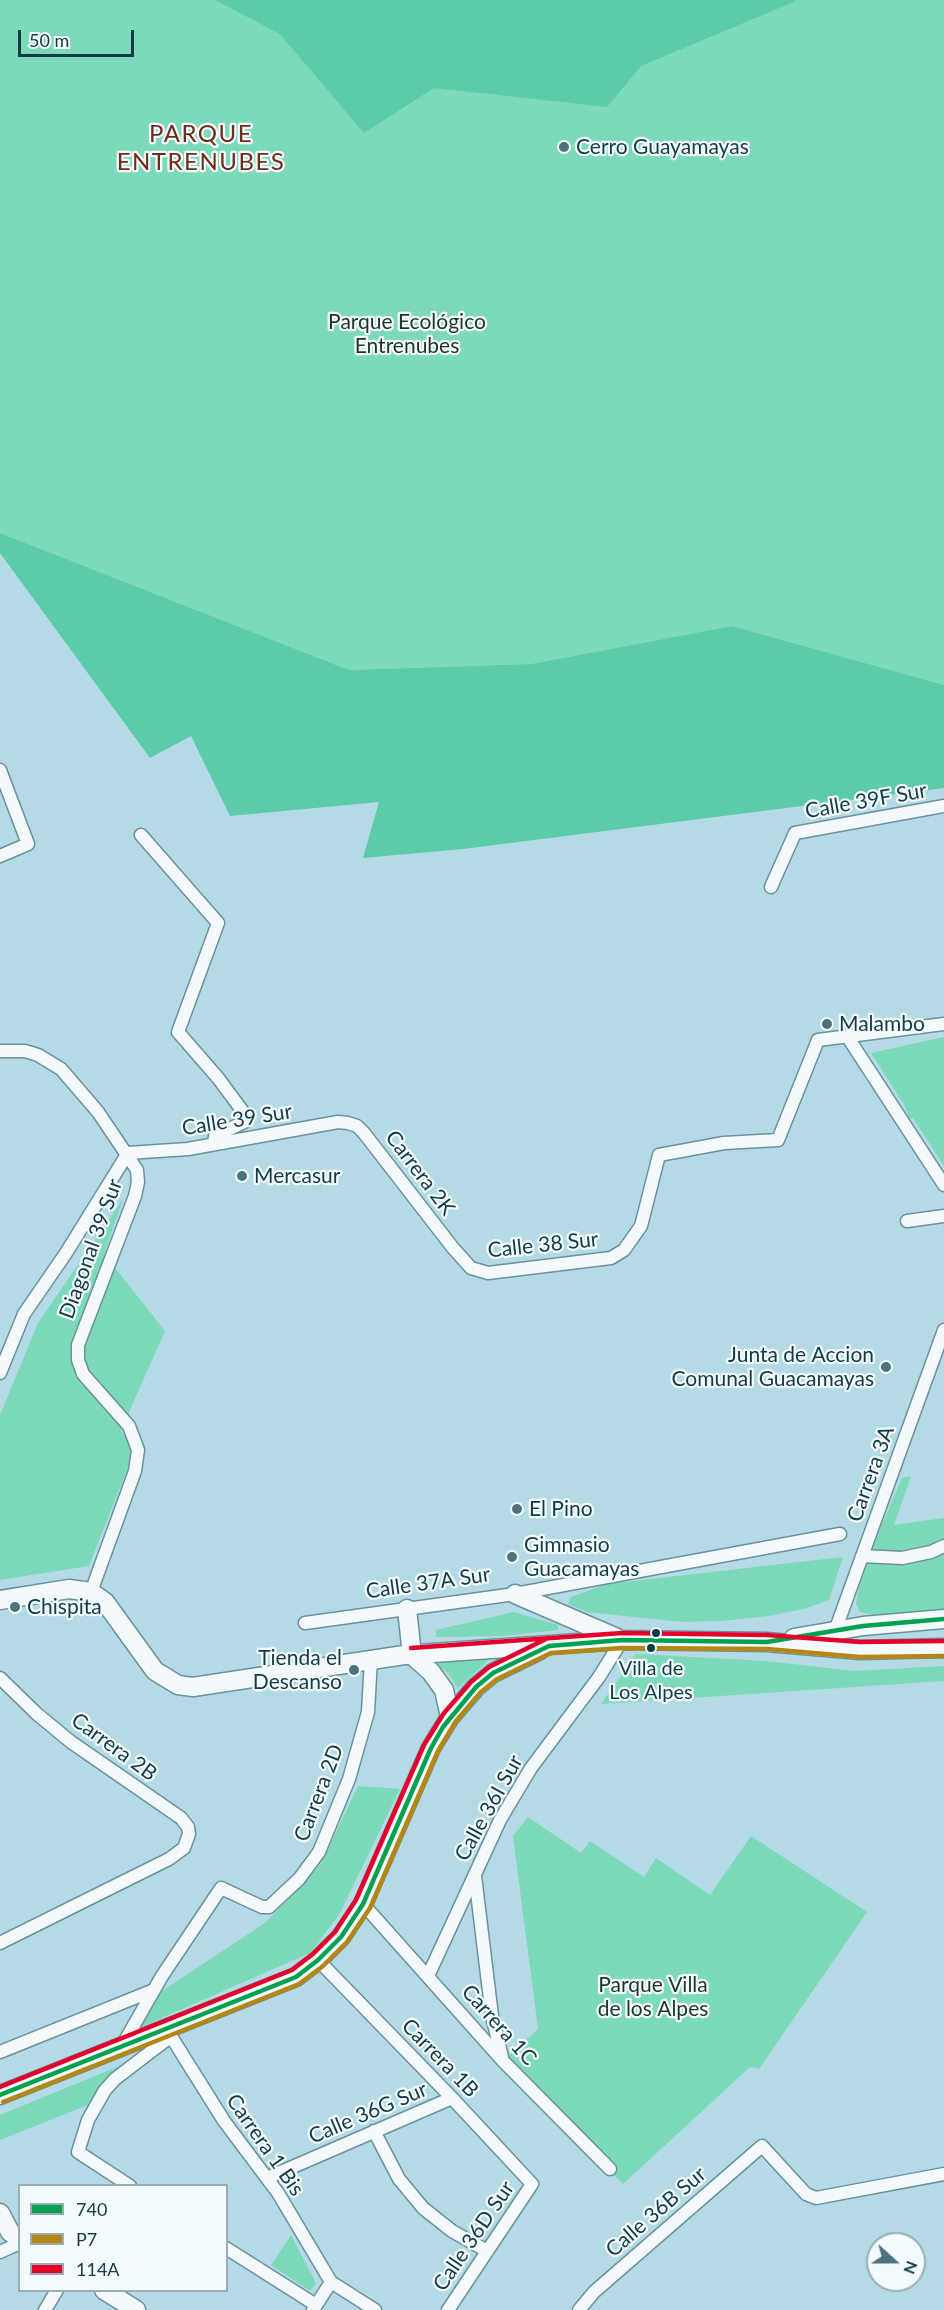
<!DOCTYPE html>
<meta charset="utf-8">
<style>
body{margin:0}
#map{position:relative;width:944px;height:2310px;overflow:hidden;background:#b4dae5;font-family:Lato,sans-serif}
canvas{display:block}
.legend{position:absolute;left:18px;top:2184px;width:210px;height:108px;box-sizing:border-box;background:#f3fbfe;border:2px solid #99aeb4;margin:0;padding:8px 10px;list-style:none;font-size:18px;color:#133a45}
.legend li{display:flex;align-items:center;gap:12px;height:30px}
.legend b{width:30px;border:2px solid #99aeb4}
.north{position:absolute;left:866px;top:2232px;width:60px;height:60px;box-sizing:border-box;background:#f3fbfe;border:2px solid #99aeb4;border-radius:50%;rotate:111deg;font-size:16px;font-weight:700;line-height:24px;text-align:center;color:#133a45}
.north::after{content:'';display:block;margin:auto;width:21px;height:27px;background:#4b727d;clip-path:polygon(50% 0,100% 100%,50% 72%,0 100%)}
.scale{position:absolute;left:18px;top:30px;width:116px;height:27px;box-sizing:border-box;border:3px solid #133a45;border-top:0;padding-left:8px;font-size:18px;line-height:21px;white-space:nowrap;color:#133a45;-webkit-text-stroke:4px #f3fbfe;paint-order:stroke}
</style>
<div id="map">
<canvas width="944" height="2310"></canvas>
<ul class="legend">
<li><b style="height:8px;background:#01a150"></b>740</li>
<li><b style="height:8px;background:#b38615"></b>P7</li>
<li><b style="height:8px;background:#e4002b"></b>114A</li>
</ul>
<div class="north">N</div>
<div class="scale">50 m</div>
</div>
<script>
const g = document.querySelector('canvas').getContext('2d');
g.lineJoin = 'round';
function fillPath(path, color) {
  g.fillStyle = color;
  g.fill(path, 'evenodd');
}
function poly(rows) {
  const path = new Path2D();
  for (const r of rows) {
    path.moveTo(r[0], r[1]);
    for (let i = 2; i < r.length; i += 2) path.lineTo(r[i], r[i + 1]);
  }
  return path;
}
function trace(path, color, width, dash) {
  g.strokeStyle = color;
  g.lineWidth = width;
  g.lineCap = dash ? 'butt' : 'round';
  g.setLineDash(dash || []);
  g.stroke(path);
}
function label(font, color, halo, rows, align = 'center') {
  g.font = font + ' Lato,sans-serif';
  g.lineWidth = 4.5;
  g.setLineDash([]);
  g.textBaseline = 'middle';
  g.strokeStyle = halo;
  g.fillStyle = color;
  for (const [text, x, y, turn = 0] of rows) {
    g.save();
    g.translate(x, y);
    g.rotate((+turn || 0) * Math.PI / 180);
    g.textAlign = isNaN(turn) ? turn : align;
    if (halo) g.strokeText(text, 0, 0);
    g.fillText(text, 0, 0);
    g.restore();
  }
}
const green = poly([
 [0,0,944,0,944,685,732,626,531,664,349,670,0,533],
 [944,1037,944,1166,913,1118,909,1119,905,1106,871,1053],
 [123,1199,104,1254,165,1331,121,1430,134,1452,89,1566,0,1580,0,1415,38,1323],
 [911,1476,894,1525,944,1518,944,1609,879,1616,860,1612,856,1604,860,1583,881,1527,902,1478],
 [843,1557,829,1600,804,1609,768,1616,722,1621,682,1622,587,1612,568,1604,571,1597,607,1584],
 [514,1612,558,1625,558,1630,502,1636,436,1637,436,1630],
 [636,1654,766,1661,854,1671,944,1666,944,1681,601,1704],
 [494,1655,458,1688,448,1673,429,1658],
 [358,1786,400,1789,339,1915,310,1953,141,2027,162,1991,265,1923,321,1864],
 [528,1817,581,1853,590,1841,644,1877,656,1858,710,1895,751,1836,867,1912,759,2069,750,2067,623,2184,503,2061,538,2029,513,1836],
 [129,2062,93,2103,0,2140,0,2115],
 [291,2235,316,2283,310,2291,271,2265]
]);
const forest = poly([
 [215,0,794,0,796,1,641,66,607,107,434,88,364,133,280,34],
 [0,533,349,670,531,664,732,626,944,685,944,788,463,849,363,858,379,802,230,816,191,736,150,758,0,553]
]);
const street = poly([
 [0,770,28,844,0,856],
 [141,835,218,923,178,1032,218,1078,244,1113,244,1122,215,1136,214,1144],
 [771,887,795,833,944,806],
 [847,1036,944,1185],
 [0,1051,25,1051,38,1055,61,1069,98,1112,137,1170,138,1182,135,1196,78,1345,78,1360,83,1374,129,1426,138,1450,135,1471,91,1592],
 [128,1153,188,1149,338,1122,348,1123,357,1126,364,1133,453,1248,471,1268,488,1273,611,1258,624,1250,641,1226,659,1155,724,1143,778,1140,818,1040,944,1024],
 [907,1221,944,1216],
 [0,1373,24,1314,66,1253,128,1153],
 [862,1556,902,1558,931,1552,944,1546],
 [305,1623,515,1594,840,1534],
 [835,1631,944,1330],
 [0,1678,37,1714,71,1742,181,1818,188,1827,189,1834,184,1848,169,1859,0,1943],
 [475,1876,492,2016,502,2057],
 [363,1904,503,2061,610,2169],
 [318,1960,452,2098,532,2184,448,2310],
 [428,1976,500,1820,531,1768,599,1677,622,1640],
 [167,2030,224,2121,278,2193,331,2282,375,2310],
 [122,2046,162,1976,221,1888,262,1907,269,1907,299,1879,319,1852,349,1779,368,1712,371,1659],
 [0,2052,154,1990],
 [374,2131,399,2179,423,2208,452,2231,487,2251],
 [267,2178,452,2098],
 [130,2186,78,2152,88,2120,105,2090,115,2079,170,2037],
 [226,2248,316,2305],
 [0,2252,20,2243],
 [45,2310,57,2290],
 [313,2310,331,2282],
 [579,2310,594,2292,762,2146,806,2194,816,2198,944,2174]
]);
const secondary = poly([
 [515,1594,617,1638],
 [0,1600,69,1589,91,1592,105,1602,155,1671,178,1685,193,1687,404,1655,622,1640,767,1642,860,1650,944,1648],
 [407,1609,412,1655,431,1672,444,1690,450,1717],
 [794,1638,863,1626,944,1619],
 [0,2095,296,1977,318,1960,341,1937,363,1904,431,1748,450,1717,476,1687,493,1673,540,1650],
 [0,2213,10,2232,20,2240],
 [104,2290,136,2310]
]);
const bus1 = poly([
 [0,2095,296,1977,318,1960,341,1937,363,1904,431,1748,443,1727,476,1687,493,1673,549,1646,622,1640,767,1642,863,1626,944,1619]
]);
const bus2 = poly([
 [3,2102,299,1984,323,1966,347,1942,370,1908,438,1751,456,1721,481,1692,497,1679,551,1653,622,1648,767,1649,860,1657,944,1656]
]);
const bus3 = poly([
 [411,1648,622,1633,767,1635,860,1642,944,1641],
 [0,2087,292,1970,313,1954,335,1932,356,1900,424,1745,444,1713,471,1682,489,1667,546,1639]
]);
const markers = [
 [564,147,6,"#4b727d"],
 [827,1024,6,"#4b727d"],
 [242,1176,6,"#4b727d"],
 [886,1367,6,"#4b727d"],
 [517,1509,6,"#4b727d"],
 [512,1557,6,"#4b727d"],
 [15,1607,6,"#4b727d"],
 [656,1633,5,"#133a45"],
 [651,1648,5,"#133a45"],
 [354,1670,6,"#4b727d"]
];
const busNames = [
 ["Villa de",651,1669],
 ["Los Alpes",651,1693]
];
const poiNames = [
 ["Cerro Guayamayas",576,147],
 ["Malambo",839,1024],
 ["Mercasur",254,1176],
 ["Junta de Accion",874,1355,"right"],
 ["Comunal Guacamayas",874,1379,"right"],
 ["El Pino",529,1509],
 ["Gimnasio",524,1545],
 ["Guacamayas",524,1569],
 ["Chispita",27,1607],
 ["Tienda el",342,1658,"right"],
 ["Descanso",342,1682,"right"]
];
const parkNames = [
 ["Parque Ecológico",407,322],
 ["Entrenubes",407,346],
 ["Parque Villa",653,1985],
 ["de los Alpes",653,2009]
];
const streetNames = [
 ["Calle 39F Sur",866,801,-10],
 ["Calle 39 Sur",237,1120,-9],
 ["Carrera 2K",420,1173,53],
 ["Calle 38 Sur",543,1245,-6],
 ["Diagonal 39 Sur",91,1249,-70],
 ["Carrera 3A",871,1474,-70],
 ["Calle 37A Sur",428,1583,-8],
 ["Carrera 2B",114,1747,36],
 ["Carrera 2D",319,1793,-69],
 ["Calle 36I Sur",489,1808,-61],
 ["Carrera 1C",499,2025,48],
 ["Carrera 1B",440,2058,46],
 ["Calle 36G Sur",368,2113,-23],
 ["Carrera 1 Bis",265,2145,55],
 ["Calle 36B Sur",656,2212,-41],
 ["Calle 36D Sur",474,2236,-56]
];
const quarterNames = [
 ["PARQUE",201,134],
 ["ENTRENUBES",201,162]
];
fillPath(green, '#7cd9ba');
fillPath(forest, '#5ccbaa');
trace(street, '#6a929c', 15);
trace(secondary, '#6a929c', 21);
trace(street, '#f4f9fb', 12);
trace(secondary, '#f4f9fb', 18);
trace(bus1, '#01a150', 4.5);
trace(bus2, '#b38615', 4.5);
trace(bus3, '#e4002b', 4.5);
for (const [x, y, r, color] of markers) {
  const dot = new Path2D();
  dot.arc(x, y, r, 0, 2 * Math.PI);
  g.fillStyle = color;
  g.fill(dot);
  trace(dot, '#f3fbfe', 2);
}
label('20px', '#133a45', '#f3fbfe', busNames);
label('21px', '#133a45', '#f3fbfe', poiNames, 'left');
label('21px', '#1e3528', '#f3fbfe', parkNames);
label('21px', '#133a45', '#f3fbfe', streetNames);
g.letterSpacing = '1.5px';
label('24px', '#6f2d17', '#f3fbfe', quarterNames);
g.letterSpacing = '0px';
</script>
